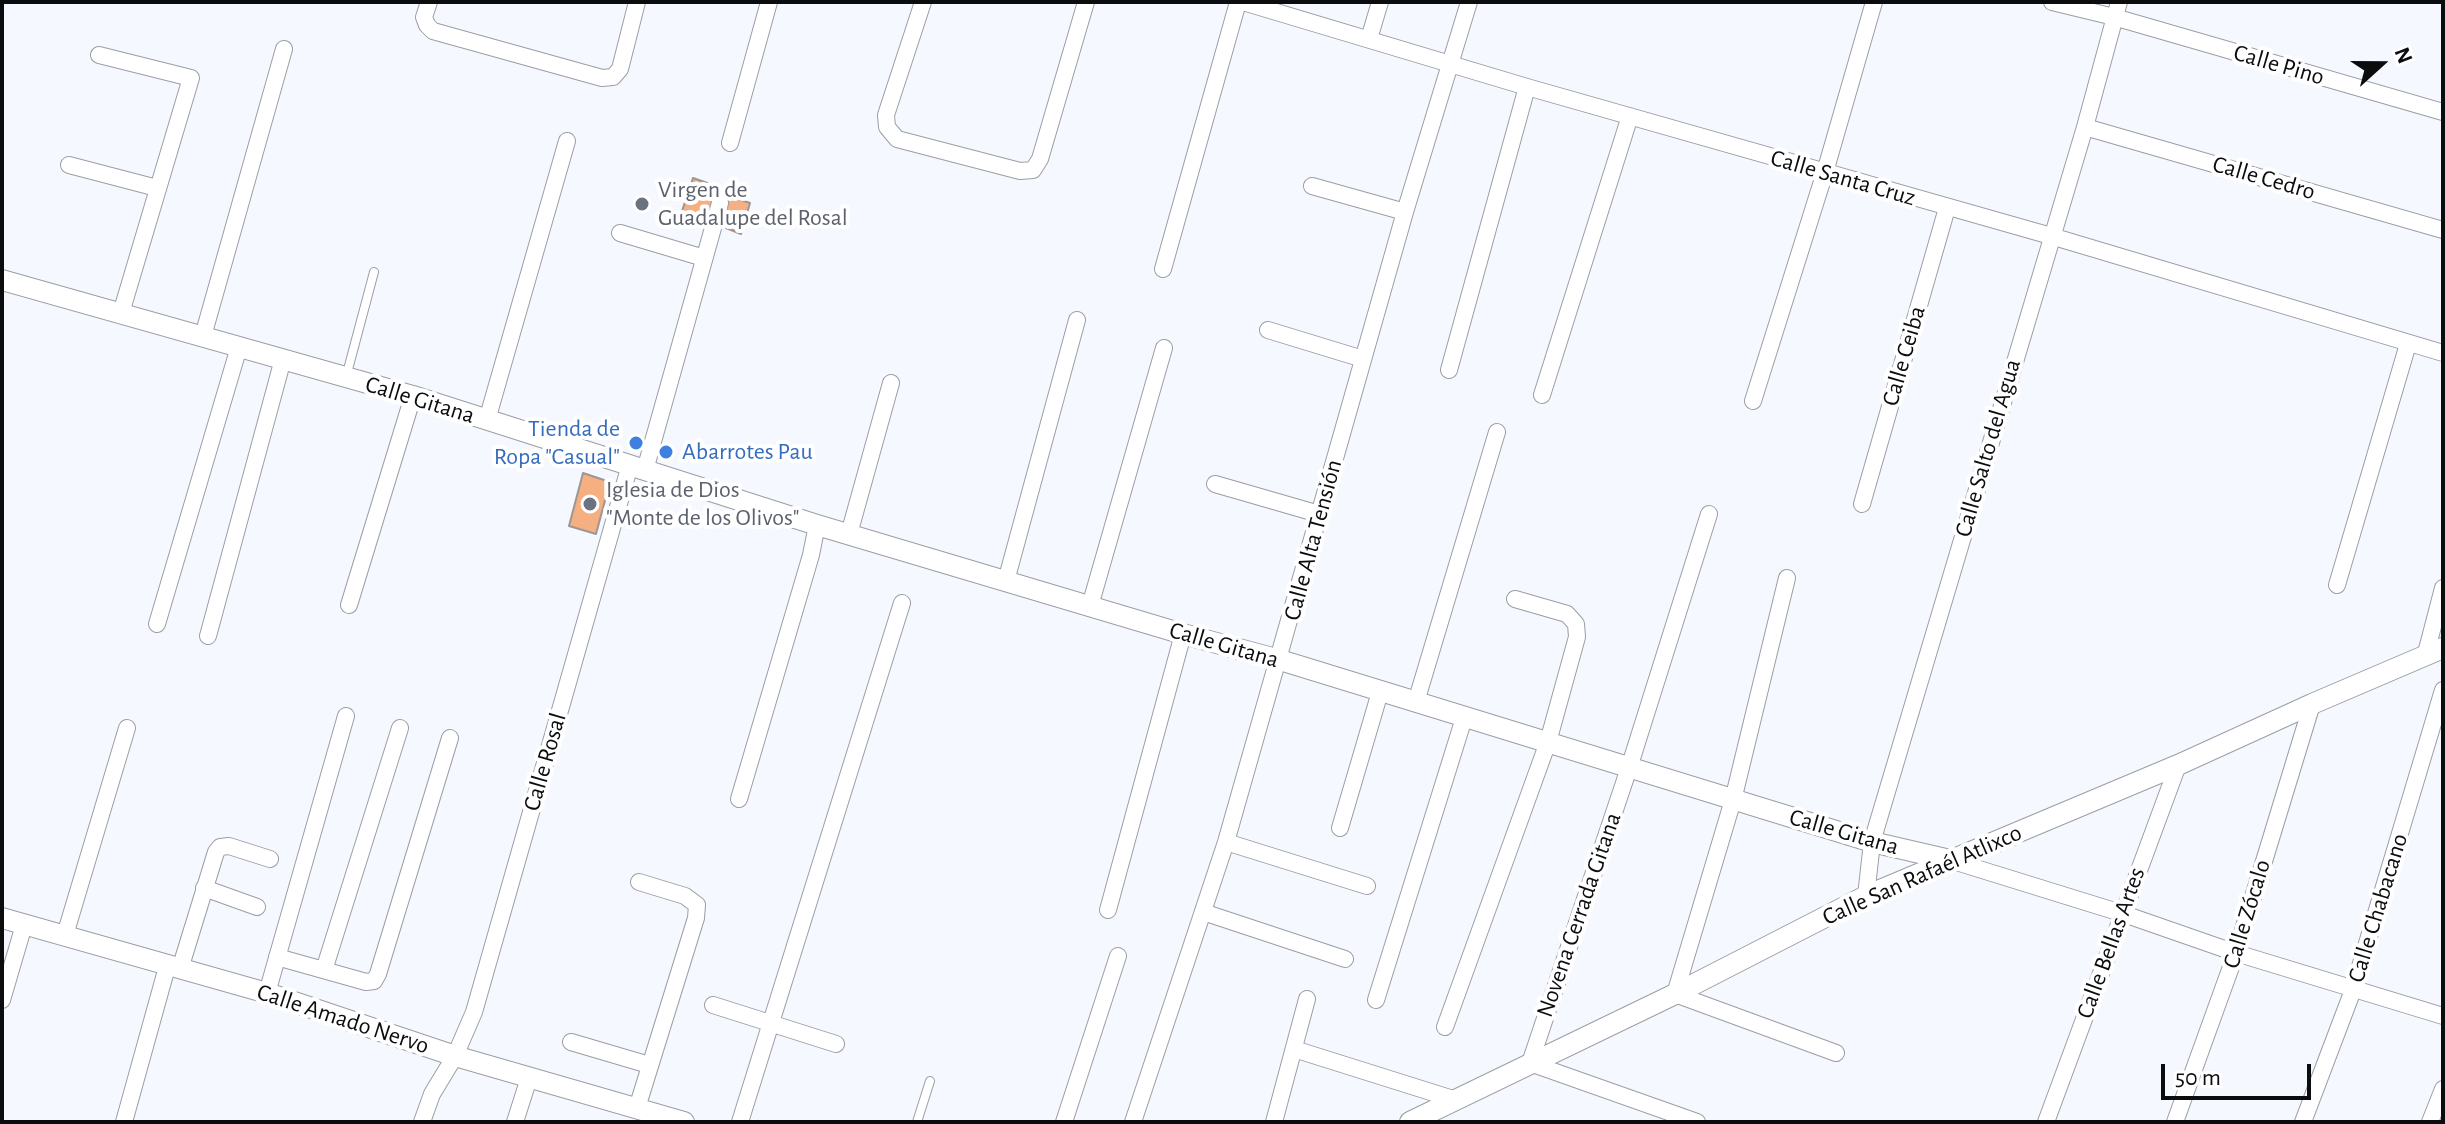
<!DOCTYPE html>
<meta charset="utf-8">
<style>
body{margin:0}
#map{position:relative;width:2445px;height:1124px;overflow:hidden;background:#f5f8fe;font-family:"Alegreya Sans",sans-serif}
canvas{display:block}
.frame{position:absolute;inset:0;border:4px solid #0b0c0e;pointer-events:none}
.north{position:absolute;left:2341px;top:24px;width:80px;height:80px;-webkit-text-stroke:6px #fff;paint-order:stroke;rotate:69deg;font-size:22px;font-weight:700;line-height:32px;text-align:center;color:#0b0c0e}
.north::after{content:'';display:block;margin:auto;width:28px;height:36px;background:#0b0c0e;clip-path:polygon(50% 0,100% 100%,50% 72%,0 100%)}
.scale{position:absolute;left:2161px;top:1064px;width:150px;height:36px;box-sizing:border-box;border:4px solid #0b0c0e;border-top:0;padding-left:10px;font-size:24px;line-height:28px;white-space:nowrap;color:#0b0c0e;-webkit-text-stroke:6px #fff;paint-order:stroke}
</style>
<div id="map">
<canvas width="2445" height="1124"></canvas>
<div class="frame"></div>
<div class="north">N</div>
<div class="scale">50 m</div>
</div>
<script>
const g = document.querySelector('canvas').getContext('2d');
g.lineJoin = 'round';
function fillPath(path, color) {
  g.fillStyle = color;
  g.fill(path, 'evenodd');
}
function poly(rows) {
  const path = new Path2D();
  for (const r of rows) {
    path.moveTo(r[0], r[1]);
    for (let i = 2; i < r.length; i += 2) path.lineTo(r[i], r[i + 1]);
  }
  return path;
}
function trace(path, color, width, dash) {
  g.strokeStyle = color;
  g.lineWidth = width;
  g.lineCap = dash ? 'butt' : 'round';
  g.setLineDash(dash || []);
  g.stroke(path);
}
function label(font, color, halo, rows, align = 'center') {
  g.font = font + ' "Alegreya Sans",sans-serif';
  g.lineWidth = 8;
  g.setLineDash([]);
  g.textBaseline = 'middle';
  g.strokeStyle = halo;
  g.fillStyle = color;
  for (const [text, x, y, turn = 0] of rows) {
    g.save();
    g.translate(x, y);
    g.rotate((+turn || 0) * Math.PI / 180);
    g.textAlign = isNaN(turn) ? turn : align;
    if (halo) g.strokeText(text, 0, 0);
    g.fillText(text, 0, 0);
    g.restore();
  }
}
const building = poly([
 [693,178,719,187,709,218,682,211,693,178],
 [729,196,750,203,741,234,721,226,729,196],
 [583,473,610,482,596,534,569,526,583,473]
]);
const service = poly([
 [346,377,374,272],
 [917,1122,930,1081]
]);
const minor = poly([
 [429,2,424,17,427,25,433,31,602,78,613,77,620,69,637,2],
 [923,2,886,115,887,127,897,139,1020,171,1033,170,1040,159,1086,2],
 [1243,2,1527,87,2051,236,2443,353],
 [2052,2,2114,17,2443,112],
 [1369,39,1380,2],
 [99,55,191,78,121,313],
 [2085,127,2443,230],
 [730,143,769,2],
 [69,165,157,188],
 [1312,186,1405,212],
 [620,233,704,258],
 [1163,269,1238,2],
 [1268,330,1363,359],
 [203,336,284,49],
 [1449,370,1527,87],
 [1542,395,1630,116],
 [1753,401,1825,172,1874,2],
 [487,420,567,141],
 [645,470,720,203],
 [1215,484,1319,514],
 [1862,504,1947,208],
 [849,534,891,383],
 [1787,578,1733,800,1675,994,1836,1053],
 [1006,581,1077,320],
 [2337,585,2408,344],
 [349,605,413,396],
 [1090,606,1164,348],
 [157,624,239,347],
 [208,636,283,359],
 [2425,657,2443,588],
 [1416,702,1497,432],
 [739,799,811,555,817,525],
 [1340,828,1380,692],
 [1226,842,1367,886],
 [1950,860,2121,913,2236,953,2443,1016],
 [204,888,257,907],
 [1866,896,1872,842,2085,127,2119,2],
 [1108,910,1183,634],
 [1203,912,1345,959],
 [65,935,127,728],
 [277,957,366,982,374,981,378,974,450,738],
 [180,969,216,852,220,847,229,846,270,859],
 [324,970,400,728],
 [267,993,346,716],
 [2,1000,24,925],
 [1376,1000,1464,718],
 [713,1005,836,1044],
 [1445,1027,1548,742,1577,637,1576,624,1567,614,1515,599],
 [571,1042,649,1065],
 [1294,1049,1453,1099],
 [637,1108,696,918,697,905,685,896,639,882],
 [124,1122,167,967],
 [422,1122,432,1094,455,1056,474,1012,630,465],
 [515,1122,529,1078],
 [740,1122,902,603],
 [1064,1122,1118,956],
 [1133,1122,1226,842,1405,212,1469,2],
 [1274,1122,1307,999],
 [1697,1122,1530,1063,1629,768,1709,514],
 [2046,1122,2178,765],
 [2175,1122,2236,953,2312,704],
 [2303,1122,2353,990,2443,690],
 [2430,1122,2443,1089]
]);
const tertiary = poly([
 [2,280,413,396,817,525,1183,634,1280,660,1872,842,1950,860],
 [2,918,267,993,455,1056,684,1122],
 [1410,1122,1675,994,1866,896,2178,765,2312,704,2443,648]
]);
const markers = [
 [642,204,8,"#6b7280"],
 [636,443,8,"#3f7fe0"],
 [666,452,8,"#3f7fe0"],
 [590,504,8,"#6b7280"]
];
const streetNames = [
 ["Calle Pino",2279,65,16],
 ["Calle Santa Cruz",1843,178,16],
 ["Calle Cedro",2264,178,16],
 ["Calle Ceiba",1904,356,-74],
 ["Calle Gitana",420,400,17],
 ["Calle Salto del Agua",1988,448,-74],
 ["Calle Alta Tensión",1313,540,-75],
 ["Calle Gitana",1224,645,16],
 ["Calle Rosal",545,762,-74],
 ["Calle Gitana",1844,832,16],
 ["Calle San Rafaél Atlixco",1922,875,-24],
 ["Calle Chabacano",2378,908,-73],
 ["Calle Zócalo",2247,914,-73],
 ["Novena Cerrada Gitana",1579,915,-71],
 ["Calle Bellas Artes",2111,943,-70],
 ["Calle Amado Nervo",343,1019,18]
];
const worshipNames = [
 ["Virgen de",658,190],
 ["Guadalupe del Rosal",658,218],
 ["Iglesia de Dios",606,490],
 ["\"Monte de los Olivos\"",606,518]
];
const shopNames = [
 ["Tienda de",620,429],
 ["Ropa \"Casual\"",620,457],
 ["Abarrotes Pau",682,452,"left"]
];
fillPath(building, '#f5af80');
trace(building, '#9d9692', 2);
trace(service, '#9b9ea5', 10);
trace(minor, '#9b9ea5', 18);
trace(tertiary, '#9b9ea5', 22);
trace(service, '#fff', 8);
trace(minor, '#fff', 16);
trace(tertiary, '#fff', 20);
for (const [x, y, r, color] of markers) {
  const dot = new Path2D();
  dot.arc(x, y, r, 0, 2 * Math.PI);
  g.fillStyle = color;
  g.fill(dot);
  trace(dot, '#fff', 3);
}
label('24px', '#0b0c0e', '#fff', streetNames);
label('24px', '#5b616d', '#fff', worshipNames, 'left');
label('24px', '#366cbe', '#fff', shopNames, 'right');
</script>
